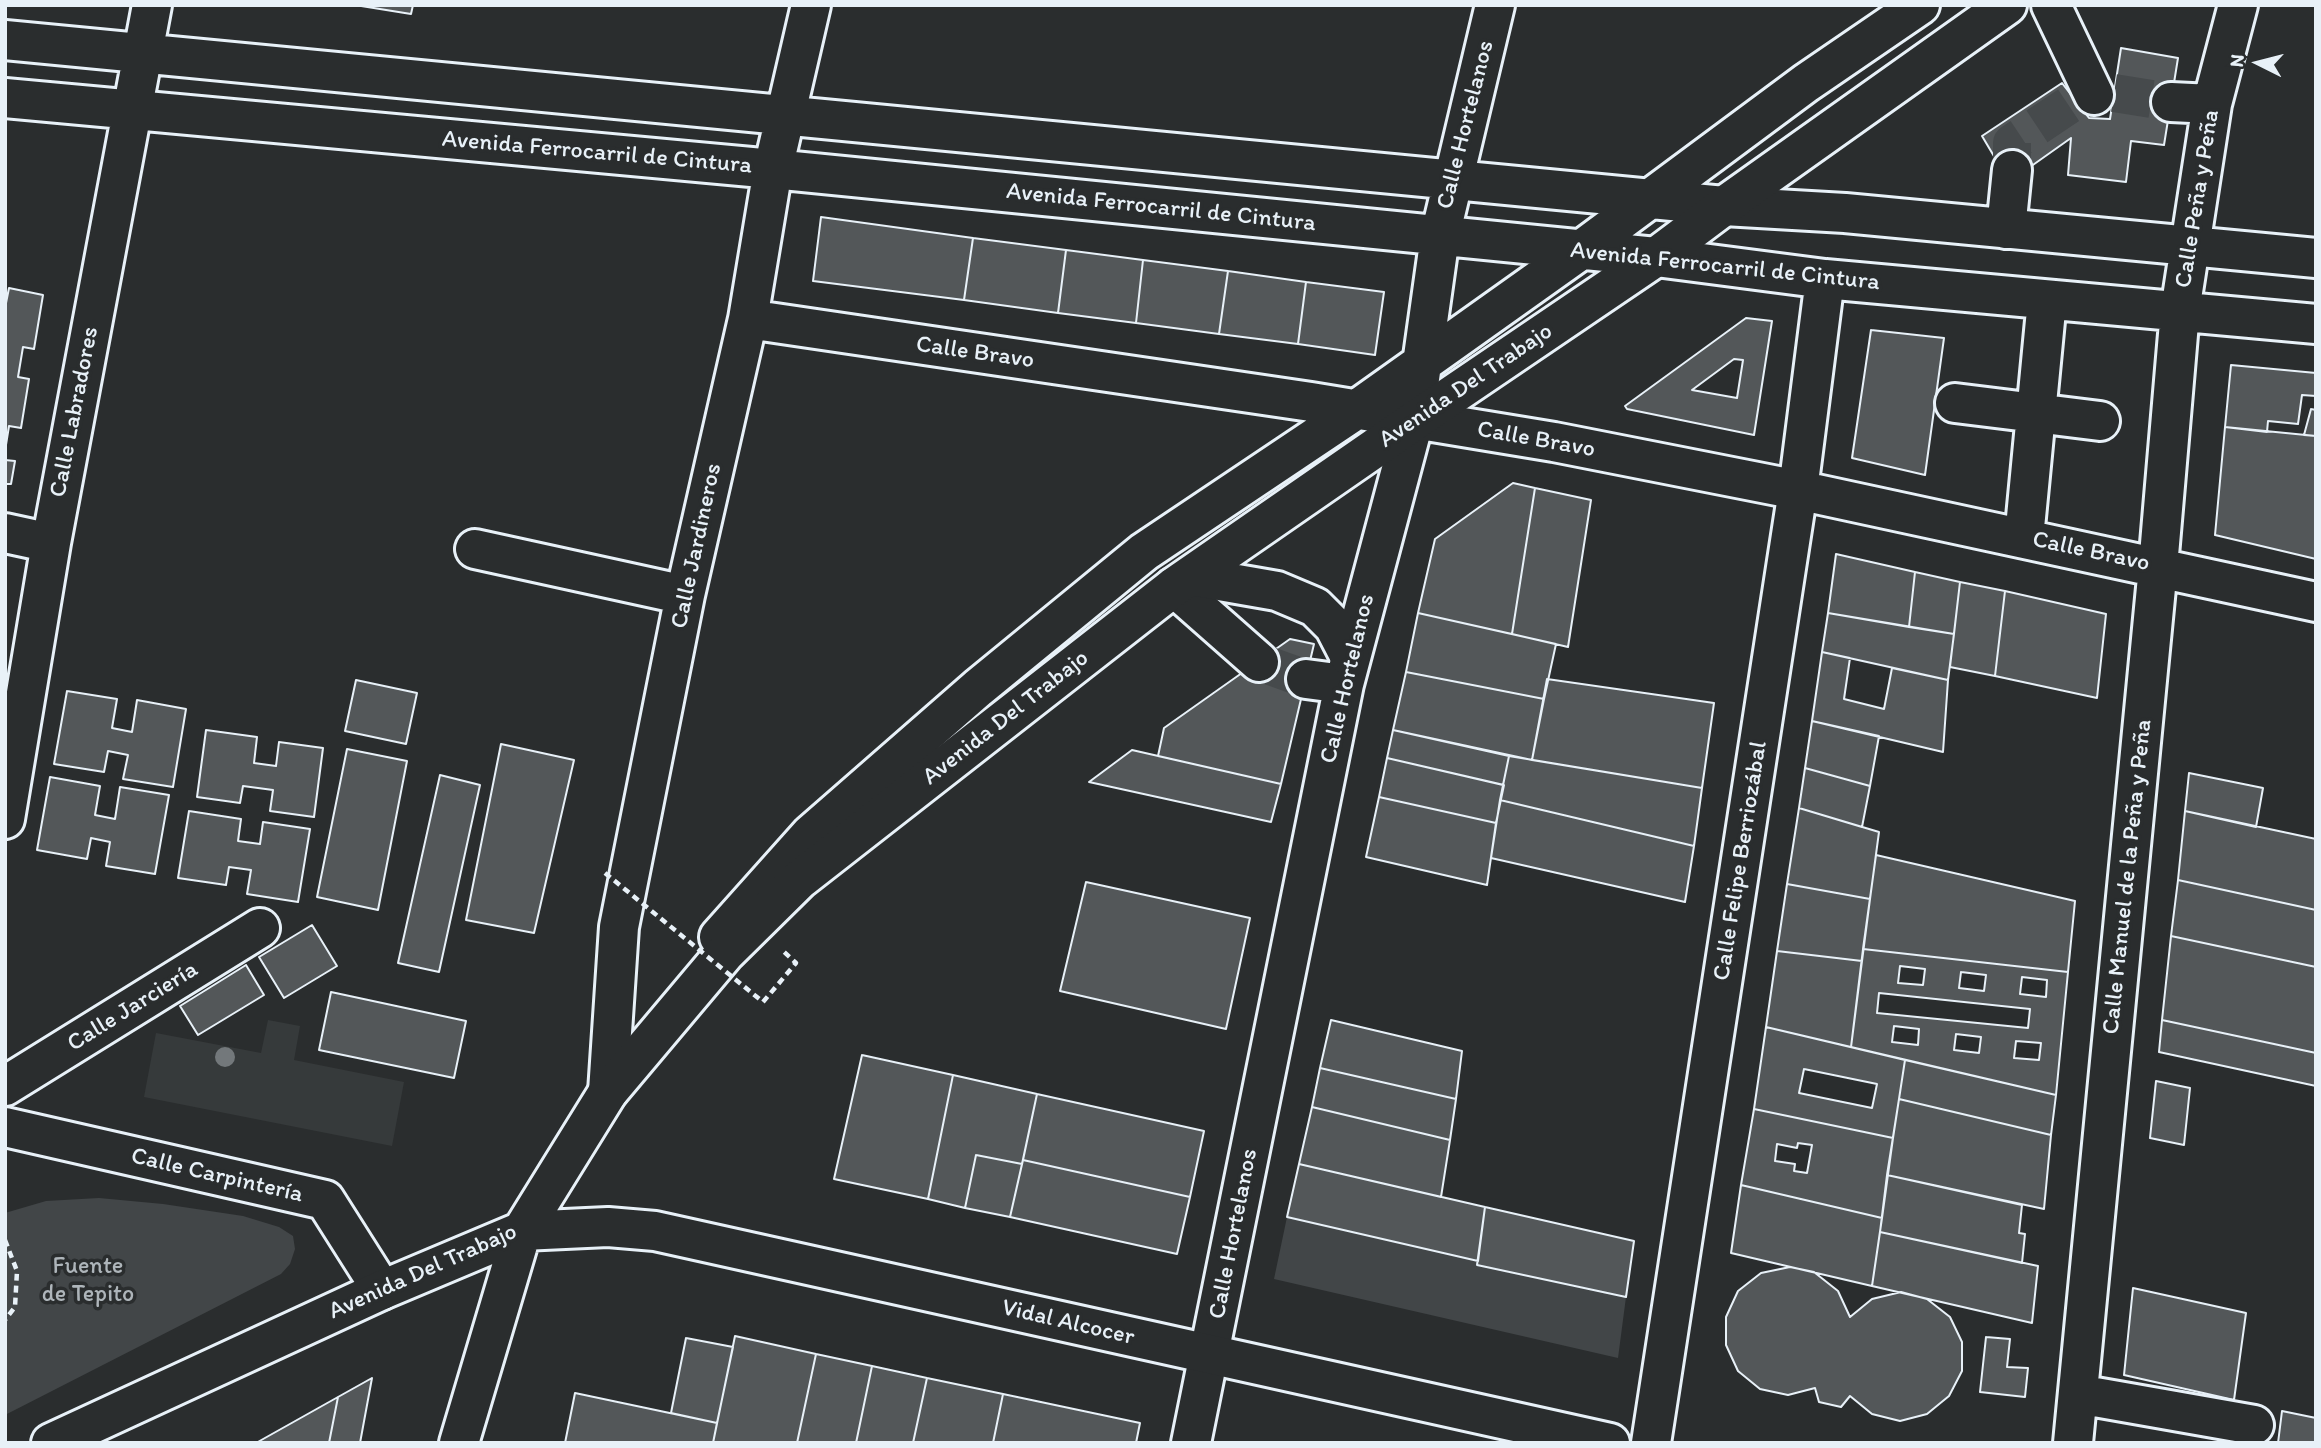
<!DOCTYPE html>
<meta charset="utf-8">
<style>
body{margin:0}
#map{position:relative;width:2321px;height:1448px;overflow:hidden;background:#2a2d2e;font-family:Itim,sans-serif}
canvas{display:block}
.frame{position:absolute;inset:0;border:7px solid #e8f1f8;pointer-events:none}
.north{position:absolute;left:2223px;top:28px;width:70px;height:70px;-webkit-text-stroke:5px #2a2d2e;paint-order:stroke;rotate:276deg;font-size:19px;font-weight:700;line-height:28px;text-align:center;color:#e8f1f8}
.north::after{content:'';display:block;margin:auto;width:24px;height:32px;background:#e8f1f8;clip-path:polygon(50% 0,100% 100%,50% 72%,0 100%)}
</style>
<div id="map">
<canvas width="2321" height="1448"></canvas>
<div class="frame"></div>
<div class="north">N</div>
</div>
<script>
const g = document.querySelector('canvas').getContext('2d');
g.lineJoin = 'round';
function fillPath(path, color) {
  g.fillStyle = color;
  g.fill(path, 'evenodd');
}
function poly(rows) {
  const path = new Path2D();
  for (const r of rows) {
    path.moveTo(r[0], r[1]);
    for (let i = 2; i < r.length; i += 2) path.lineTo(r[i], r[i + 1]);
  }
  return path;
}
function trace(path, color, width, dash) {
  g.strokeStyle = color;
  g.lineWidth = width;
  g.lineCap = dash ? 'butt' : 'round';
  g.setLineDash(dash || []);
  g.stroke(path);
}
function label(font, color, halo, rows, align = 'center') {
  g.font = font + ' Itim,sans-serif';
  g.lineWidth = 7;
  g.setLineDash([]);
  g.textBaseline = 'middle';
  g.strokeStyle = halo;
  g.fillStyle = color;
  for (const [text, x, y, turn = 0] of rows) {
    g.save();
    g.translate(x, y);
    g.rotate((+turn || 0) * Math.PI / 180);
    g.textAlign = isNaN(turn) ? turn : align;
    if (halo) g.strokeText(text, 0, 0);
    g.fillText(text, 0, 0);
    g.restore();
  }
}
const built = poly([
 [268,1020,300,1026,294,1060,404,1082,392,1146,144,1097,156,1033,261,1053]
]);
const green = poly([
 [99,1198,163,1204,243,1216,279,1227,293,1236,295,1249,290,1264,281,1274,5,1415,5,1213,46,1201],
 [1287,1217,1478,1261,1478,1265,1626,1297,1618,1358,1274,1279]
]);
const building = poly([
 [355,5,413,5,411,14,355,5],
 [2121,48,2178,58,2164,145,2131,141,2126,182,2068,175,2071,138,2023,172,2001,168,1982,136,2062,83,2089,118,2110,119,2121,48],
 [821,217,973,238,964,300,813,281,821,217],
 [973,238,1066,250,1058,313,964,300,973,238],
 [1066,250,1143,260,1136,323,1058,313,1066,250],
 [1143,260,1228,271,1219,334,1136,323,1143,260],
 [1228,271,1306,282,1298,344,1219,334,1228,271],
 [1306,282,1384,292,1375,355,1298,344,1306,282],
 [9,288,43,295,34,349,23,347,18,377,29,379,21,428,9,426,5,451,5,308,9,288],
 [1746,318,1772,321,1754,435,1627,409,1625,406,1746,318],
 [1734,359,1743,360,1737,398,1692,390,1734,359],
 [1871,330,1944,338,1925,475,1852,458,1871,330],
 [2231,365,2316,373,2316,396,2302,395,2298,424,2268,421,2267,432,2225,427,2231,365],
 [2311,409,2316,410,2316,436,2304,435,2311,409],
 [2225,427,2316,436,2316,559,2215,535,2225,427],
 [5,460,15,461,11,484,5,484,5,460],
 [1513,483,1535,488,1512,634,1418,613,1435,539,1513,483],
 [1535,488,1591,500,1568,647,1512,634,1535,488],
 [1836,554,1915,572,1909,627,1828,613,1836,554],
 [1915,572,1960,582,1954,634,1909,627,1915,572],
 [1960,582,2005,591,1995,676,1950,667,1960,582],
 [2005,591,2106,614,2097,698,1995,676,2005,591],
 [1418,613,1556,644,1544,699,1406,672,1418,613],
 [1828,613,1954,634,1948,680,1822,652,1828,613],
 [1290,639,1314,644,1281,784,1158,756,1164,728,1290,639],
 [1822,652,1850,658,1844,699,1884,709,1892,668,1948,680,1943,752,1812,721,1822,652],
 [1406,672,1544,699,1532,760,1393,730,1406,672],
 [1547,679,1714,703,1702,788,1532,760,1547,679],
 [356,680,417,693,406,744,345,731,356,680],
 [67,691,117,699,112,728,132,732,137,700,186,709,173,787,123,779,128,755,108,751,104,772,54,764,67,691],
 [1812,721,1879,736,1870,786,1805,768,1812,721],
 [206,730,257,737,254,763,276,766,279,742,323,748,314,817,270,811,273,790,243,786,240,803,197,797,206,730],
 [1393,730,1509,756,1503,785,1387,758,1393,730],
 [501,744,574,760,534,933,466,920,501,744],
 [347,749,407,761,378,910,317,897,347,749],
 [1132,750,1281,784,1271,822,1089,782,1132,750],
 [1509,756,1702,788,1694,846,1500,800,1509,756],
 [1387,758,1504,785,1496,823,1379,797,1387,758],
 [1805,768,1870,786,1862,827,1799,808,1805,768],
 [2189,773,2263,788,2256,827,2185,811,2189,773],
 [440,775,480,785,439,972,398,963,440,775],
 [50,777,100,786,95,815,115,819,120,787,169,795,155,874,106,866,110,842,91,838,87,859,37,850,50,777],
 [1379,797,1496,823,1487,885,1366,857,1379,797],
 [1500,800,1694,846,1685,902,1491,858,1500,800],
 [1799,808,1879,832,1870,899,1787,884,1799,808],
 [189,811,241,819,238,841,260,844,263,822,310,829,298,902,247,894,251,870,229,867,226,885,178,878,189,811],
 [2185,811,2316,839,2316,910,2178,880,2185,811],
 [1876,855,2075,901,2068,972,1863,949,1876,855],
 [2178,880,2316,910,2316,967,2171,936,2178,880],
 [1086,882,1250,918,1226,1029,1060,991,1086,882],
 [1787,884,1870,899,1862,961,1777,951,1787,884],
 [312,925,337,966,284,998,259,957,312,925],
 [2171,936,2316,967,2316,1053,2162,1020,2171,936],
 [1863,949,2068,972,2056,1095,1851,1047,1863,949],
 [1900,966,1925,969,1923,985,1898,983,1900,966],
 [1961,972,1986,975,1984,991,1959,988,1961,972],
 [2022,977,2047,980,2046,997,2020,994,2022,977],
 [1879,993,2030,1009,2028,1028,1877,1013,1879,993],
 [1894,1026,1919,1029,1918,1045,1892,1042,1894,1026],
 [1956,1034,1981,1037,1979,1053,1954,1050,1956,1034],
 [2016,1041,2041,1043,2039,1060,2014,1058,2016,1041],
 [1777,951,1862,961,1851,1047,1766,1027,1777,951],
 [246,965,264,995,198,1035,180,1006,246,965],
 [331,992,466,1021,454,1078,319,1050,331,992],
 [1331,1020,1462,1051,1456,1099,1320,1068,1331,1020],
 [2162,1020,2316,1053,2316,1086,2159,1052,2162,1020],
 [1766,1027,1905,1060,1893,1138,1754,1109,1766,1027],
 [1804,1069,1877,1084,1872,1108,1799,1093,1804,1069],
 [862,1055,953,1075,928,1199,834,1179,862,1055],
 [1905,1060,2056,1095,2051,1135,1899,1099,1905,1060],
 [1320,1068,1456,1099,1450,1140,1312,1107,1320,1068],
 [953,1075,1037,1094,1022,1164,976,1155,965,1208,928,1199,953,1075],
 [2156,1081,2190,1088,2184,1145,2150,1138,2156,1081],
 [1037,1094,1204,1131,1190,1197,1023,1160,1037,1094],
 [1899,1099,2051,1135,2044,1209,1887,1175,1899,1099],
 [1312,1107,1450,1140,1441,1197,1299,1164,1312,1107],
 [1754,1109,1893,1138,1882,1218,1741,1185,1754,1109],
 [1798,1143,1812,1145,1807,1173,1794,1171,1795,1164,1775,1161,1777,1144,1797,1148,1798,1143],
 [976,1155,1022,1164,1010,1217,965,1208,976,1155],
 [1023,1160,1190,1197,1177,1254,1010,1217,1023,1160],
 [1299,1164,1485,1207,1478,1261,1287,1217,1299,1164],
 [1887,1175,2022,1205,2019,1233,2025,1234,2022,1263,1880,1232,1887,1175],
 [1741,1185,1882,1218,1872,1286,1731,1253,1741,1185],
 [1485,1207,1634,1241,1626,1297,1477,1265,1485,1207],
 [1880,1232,2038,1266,2032,1323,1872,1286,1880,1232],
 [1790,1267,1814,1272,1838,1291,1850,1317,1872,1299,1901,1292,1927,1299,1950,1317,1962,1342,1962,1371,1949,1396,1927,1414,1900,1421,1872,1414,1850,1396,1841,1407,1819,1402,1815,1388,1788,1395,1760,1389,1738,1371,1726,1345,1726,1317,1738,1291,1761,1273,1790,1267],
 [2133,1288,2246,1313,2234,1400,2124,1375,2133,1288],
 [735,1336,816,1354,797,1443,713,1443,735,1336],
 [1986,1337,2010,1339,2007,1367,2028,1368,2025,1397,1980,1392,1986,1337],
 [686,1338,733,1347,717,1423,671,1413,686,1338],
 [816,1354,872,1366,856,1443,797,1443,816,1354],
 [872,1366,927,1378,913,1443,856,1443,872,1366],
 [372,1378,360,1443,329,1443,338,1397,372,1378],
 [927,1378,1003,1394,993,1443,913,1443,927,1378],
 [575,1393,717,1423,713,1443,565,1443,575,1393],
 [1003,1394,1140,1423,1136,1443,993,1443,1003,1394],
 [338,1397,329,1443,256,1443,338,1397],
 [2282,1411,2316,1418,2316,1443,2278,1443,2282,1411]
]);
const minorTunnel = poly([
 [2114,93,2171,102],
 [2012,170,2012,143,2075,101],
 [1259,662,1306,679]
]);
const path = poly([
 [763,1002,796,963,783,951],
 [5,1240,17,1271,15,1307,5,1320]
]);
const minor = poly([
 [2051,5,2094,95],
 [5,40,1724,206,1845,213,2316,258],
 [5,98,773,169,1656,257,1825,279,2316,324],
 [2171,102,2212,104],
 [2006,229,2012,170],
 [748,319,1311,402,1554,442,1798,490,2316,602],
 [1955,403,2100,421],
 [5,533,51,543],
 [2024,538,2047,300],
 [475,549,685,595],
 [1174,587,1259,662],
 [1306,679,1344,684],
 [5,819,51,543,152,5],
 [719,937,811,834,978,688,1144,552,1356,410,1581,250,1806,83,1920,5],
 [5,1086,260,928],
 [608,1092,619,927,685,595,748,319,773,169,811,5],
 [5,1127,325,1200,382,1290],
 [2078,1394,2254,1425],
 [1191,1443,1344,684,1414,421,1440,236,1495,5],
 [1651,1443,1798,490,1825,279],
 [2073,1443,2158,567,2180,311,2212,104,2238,5]
]);
const major = poly([
 [1191,576,1277,591,1315,607,1334,626,1350,657],
 [51,1443,382,1290,522,1231,608,1227,655,1231,1610,1443],
 [459,1443,522,1231,608,1092,725,953,799,880,1174,587,1414,421,1656,257,1724,206,2007,5]
]);
const pathBridge = poly([
 [605,873,763,1002]
]);
const trees = [
 [225,1057]
];
const streetNames = [
 ["Calle Hortelanos",1466,125,-76],
 ["Avenida Ferrocarril de Cintura",597,153,5],
 ["Calle Peña y Peña",2198,199,-81],
 ["Avenida Ferrocarril de Cintura",1161,208,6],
 ["Avenida Ferrocarril de Cintura",1725,267,6],
 ["Calle Bravo",975,353,8],
 ["Avenida Del Trabajo",1466,386,-34],
 ["Calle Labradores",75,412,-79],
 ["Calle Bravo",1536,440,10],
 ["Calle Jardineros",697,546,-78],
 ["Calle Bravo",2091,552,12],
 ["Calle Hortelanos",1348,679,-77],
 ["Avenida Del Trabajo",1006,718,-38],
 ["Calle Felipe Berriozábal",1741,861,-81],
 ["Calle Manuel de la Peña y Peña",2128,877,-84],
 ["Calle Jarciería",133,1007,-32],
 ["Calle Carpintería",217,1176,13],
 ["Calle Hortelanos",1234,1234,-79],
 ["Avenida Del Trabajo",423,1272,-24],
 ["Vidal Alcocer",1068,1323,13]
];
const parkNames = [
 ["Fuente",88,1267],
 ["de Tepito",88,1295]
];
fillPath(built, '#363a3b');
fillPath(green, '#424648');
fillPath(building, '#535759');
trace(building, '#e8f1f8', 2);
trace(minorTunnel, '#464a4c', 38, [38, 19]);
trace(minor, '#e8f1f8', 44);
trace(major, '#e8f1f8', 44);
trace(path, '#e8f1f8', 4.5, [7, 5]);
trace(minor, '#2a2d2e', 38);
trace(major, '#2a2d2e', 38);
trace(pathBridge, '#e8f1f8', 4.5, [7, 5]);
g.fillStyle = '#73787b';
for (const [x, y] of trees) {
  g.beginPath();
  g.arc(x, y, 10, 0, 2 * Math.PI);
  g.fill();
}
label('24px', '#e8f1f8', '#2a2d2e', streetNames);
label('24px', '#aeb5ba', '#2a2d2e', parkNames);
</script>
